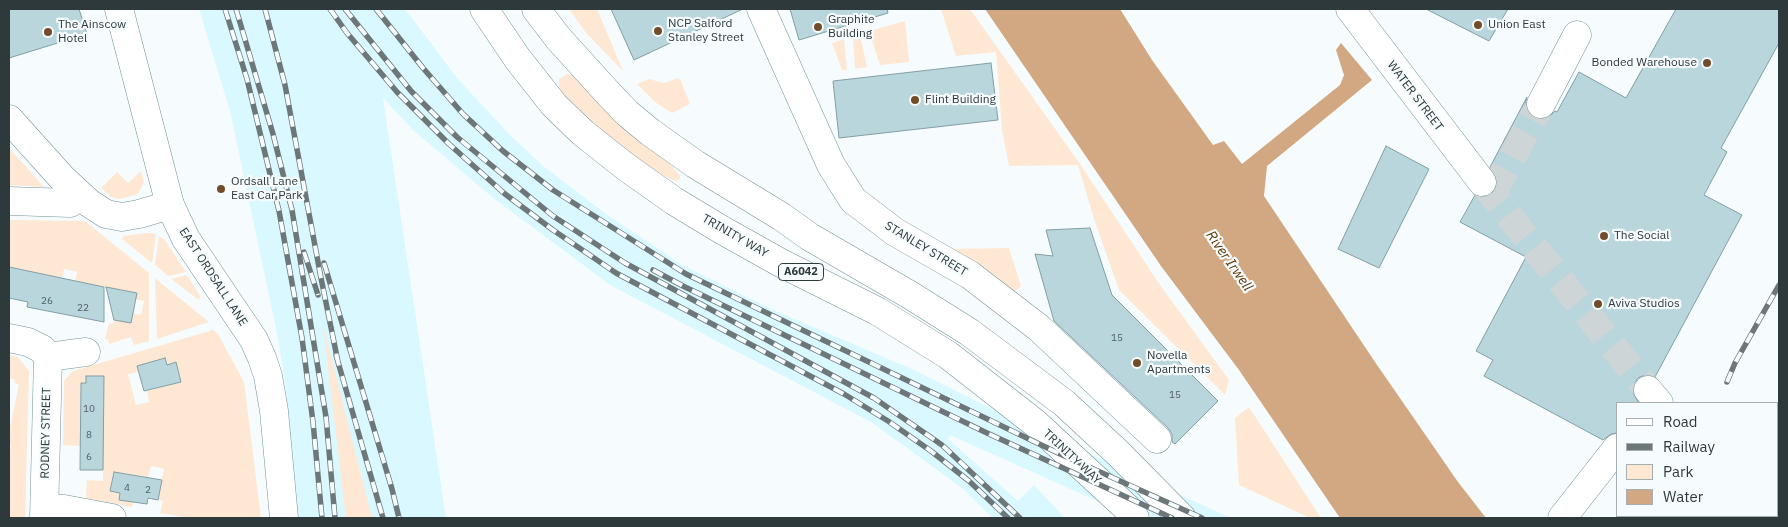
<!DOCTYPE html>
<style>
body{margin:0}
#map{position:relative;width:1788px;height:527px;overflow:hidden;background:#f6fcfd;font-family:"IBM Plex Sans",sans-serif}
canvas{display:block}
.frame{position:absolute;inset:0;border:10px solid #2e393c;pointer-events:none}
.legend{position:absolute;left:1616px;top:402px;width:162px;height:115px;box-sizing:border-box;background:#f6fcfd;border:1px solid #a6aeb0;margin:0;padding:6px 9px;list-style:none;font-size:15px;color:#2e393c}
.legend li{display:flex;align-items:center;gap:10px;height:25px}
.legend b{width:25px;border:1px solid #a6aeb0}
</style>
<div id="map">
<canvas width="1788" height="527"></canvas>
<div class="frame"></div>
<ul class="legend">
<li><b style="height:6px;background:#fff"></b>Road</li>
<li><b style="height:6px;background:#6d7779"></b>Railway</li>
<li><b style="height:14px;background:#fee8d4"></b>Park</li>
<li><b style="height:14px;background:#d1a881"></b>Water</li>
</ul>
</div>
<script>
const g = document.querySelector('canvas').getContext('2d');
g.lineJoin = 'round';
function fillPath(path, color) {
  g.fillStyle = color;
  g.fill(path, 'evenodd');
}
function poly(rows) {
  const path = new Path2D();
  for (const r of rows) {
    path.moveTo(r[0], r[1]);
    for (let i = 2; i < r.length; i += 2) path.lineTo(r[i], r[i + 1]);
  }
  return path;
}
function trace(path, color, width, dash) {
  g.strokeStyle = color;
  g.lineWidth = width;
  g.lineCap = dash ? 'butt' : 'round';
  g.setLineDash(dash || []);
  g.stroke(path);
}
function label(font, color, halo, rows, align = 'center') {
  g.font = font + ' "IBM Plex Sans",sans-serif';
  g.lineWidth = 4.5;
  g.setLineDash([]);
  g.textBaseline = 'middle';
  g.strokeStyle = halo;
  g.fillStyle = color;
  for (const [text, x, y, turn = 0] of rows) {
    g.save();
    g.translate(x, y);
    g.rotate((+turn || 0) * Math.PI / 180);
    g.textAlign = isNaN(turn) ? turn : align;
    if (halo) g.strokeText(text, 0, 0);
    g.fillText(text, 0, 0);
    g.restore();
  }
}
const built = poly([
 [199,9,405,9,457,78,509,134,543,166,606,214,682,265,771,309,914,370,996,411,1231,518,1135,518,950,435,948,439,1018,501,1034,485,1065,518,993,518,962,488,871,422,610,285,492,197,413,130,383,98,446,518,298,518,285,381,278,338,230,111]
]);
const green = poly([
 [569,9,597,9,623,71,587,34],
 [941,9,970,9,1080,164,1158,282,1229,380,1225,395,1119,290,1094,219,1078,165,1009,166,1002,130,996,52,956,56],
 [905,21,909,62,880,65,869,31],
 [860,34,867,67,855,69,853,36],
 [844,39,847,70,842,70,832,43],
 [568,74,572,75,631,132,671,165,680,176,680,179,677,181,668,178,648,166,624,150,593,122,559,89,559,79],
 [678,78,681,81,690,104,672,113,655,102,637,84,649,79,664,83],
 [9,148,44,187,9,185],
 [141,171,144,182,138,194,119,199,111,197,101,188,117,172,128,183],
 [9,220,85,221,149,273,149,341,134,345,131,337,109,344,108,340,105,339,109,323,113,324,114,320,132,313,141,315,144,301,135,299,136,293,75,281,77,272,64,269,62,278,9,267],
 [148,233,156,234,152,263,122,239,123,236],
 [159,236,164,239,186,272,168,276,155,265],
 [1009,248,1021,286,1011,295,948,249],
 [187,275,200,296,199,300,171,279],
 [155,278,209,322,157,339],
 [323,325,372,518,346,518],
 [213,330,218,334,244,382,261,518,188,518,160,513,163,501,158,500,164,469,151,466,148,477,113,472,110,491,120,493,119,500,133,502,132,507,86,498,87,480,103,481,103,446,86,383,81,383,80,417,86,417,80,427,80,446,63,445,64,381,73,371],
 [165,359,167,365,176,362,181,382,147,391,149,402,136,405,128,374,138,372,137,366],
 [9,355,18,357,29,371,25,518,9,518,9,456,11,444,9,444,9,432,19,385,15,383,15,380,9,378],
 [1249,407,1321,518,1310,518,1239,485,1235,418]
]);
const water = poly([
 [985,9,1120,9,1152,60,1213,145,1224,141,1242,164,1340,85,1344,75,1336,50,1341,43,1372,80,1267,166,1264,196,1375,362,1458,482,1486,518,1340,518,1239,370,1161,266]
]);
const building = poly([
 [9,9,79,9,87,34,9,58,9,9],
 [611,9,743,9,634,60,611,9],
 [790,9,887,9,888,13,799,40,790,9],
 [1426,9,1508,9,1489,41,1426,9],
 [1676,9,1779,9,1779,43,1721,148,1727,152,1704,195,1742,215,1655,377,1645,375,1638,378,1634,384,1633,393,1639,403,1617,403,1617,433,1611,434,1603,440,1484,376,1493,360,1476,351,1526,257,1460,222,1475,195,1484,197,1492,194,1496,188,1497,180,1490,167,1527,97,1525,105,1528,112,1533,118,1541,120,1549,117,1555,111,1557,112,1579,72,1626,98,1676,9],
 [991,63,998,120,839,138,833,81,991,63],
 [1386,146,1429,169,1379,268,1338,249,1386,146],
 [1090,228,1112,295,1218,401,1175,444,1172,442,1172,434,1168,428,1054,321,1035,254,1053,256,1046,230,1090,228],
 [9,267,104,287,104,322,27,307,28,302,9,298,9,267],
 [106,287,137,293,131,323,114,320,106,287],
 [165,358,167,365,176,362,181,382,144,391,137,366,165,358],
 [86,376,104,376,103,470,80,470,81,383,86,383,86,376],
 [114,472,162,480,158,500,148,498,147,504,119,500,120,493,110,491,114,472]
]);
const minorTunnel = poly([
 [1482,182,1648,390],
 [1492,194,1541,104]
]);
const minor = poly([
 [761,9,831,165,853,200,895,232,970,275,1039,328,1157,439],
 [1350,9,1482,182],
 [1541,104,1577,35],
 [9,119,63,179,89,203,106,214,122,217,139,214,170,205],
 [9,201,70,203],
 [9,338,28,342,42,349,48,357,44,518],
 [48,357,86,352],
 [1648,390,1659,403],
 [45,508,64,509,112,518],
 [1744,516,1746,518],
 [1562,518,1617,448]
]);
const major = poly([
 [119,9,170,205,186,239,254,340,262,358,268,376,274,411,284,518]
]);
const highway = poly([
 [484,9,517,58,554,105,583,133,626,167,674,201,722,230,781,263,877,311,948,355,1035,423,1127,508,1135,518],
 [536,9,558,38,607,92,627,113,650,132,695,164,782,217,810,237,910,295,969,332,1064,403,1118,453,1182,518]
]);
const rail = poly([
 [225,9,247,79,279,211,302,338,313,422,322,518],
 [236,9,273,134,292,210,326,417,335,518],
 [265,9,285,85,321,278,338,362],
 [330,9,347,33,397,92,449,144,505,194,553,230,616,273,844,394,888,421,931,451,969,481,1008,518],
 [345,9,411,91,457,137,553,216,625,263,874,398,942,445,1020,518],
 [376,9,423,68,463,114,503,151,553,190,686,274,1058,453,1202,518],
 [304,252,318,295],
 [324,263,392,489,399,518],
 [653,270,683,286,987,433,1172,518],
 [336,355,383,518],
 [1727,382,1735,363,1779,285]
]);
const markers = [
 [1478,25,5,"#734d29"],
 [818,27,5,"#734d29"],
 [658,31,5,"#734d29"],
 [48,32,5,"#734d29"],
 [1707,63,5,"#734d29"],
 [915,100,5,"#734d29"],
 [221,189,5,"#734d29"],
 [1604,236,5,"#734d29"],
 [1598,304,5,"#734d29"],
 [1137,363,5,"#734d29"]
];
const numberNames = [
 ["26",47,301],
 ["22",83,308],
 ["15",1117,338],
 ["15",1175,395],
 ["10",89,409],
 ["8",89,435],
 ["6",89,457],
 ["4",127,488],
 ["2",148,490]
];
const shields = [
 [801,272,45]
];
const shieldNames = [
 ["A6042",801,272]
];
const poiNames = [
 ["Graphite",828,20],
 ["Building",828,34],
 ["NCP Salford",668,24],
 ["Stanley Street",668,38],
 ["The Ainscow",58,25],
 ["Hotel",58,39],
 ["Union East",1488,25],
 ["Bonded Warehouse",1697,63,"right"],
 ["Flint Building",925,100],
 ["Ordsall Lane",231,182],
 ["East Car Park",231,196],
 ["The Social",1614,236],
 ["Aviva Studios",1608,304],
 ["Novella",1147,356],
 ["Apartments",1147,370]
];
const streetNames = [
 ["WATER STREET",1415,96,53],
 ["TRINITY WAY",735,236,30],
 ["STANLEY STREET",926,249,31],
 ["EAST ORDSALL LANE",213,277,57],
 ["RODNEY STREET",46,433,-89],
 ["TRINITY WAY",1072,457,43]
];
const waterNames = [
 ["River Irwell",1229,261,55]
];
fillPath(built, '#d9f8ff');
fillPath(green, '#fee8d4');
fillPath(water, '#d1a881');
fillPath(building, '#b9d6dc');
trace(building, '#829ea4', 1);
trace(minorTunnel, '#ced5d6', 28, [28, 14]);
trace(minor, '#759196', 29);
trace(major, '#759196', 29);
trace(highway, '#759196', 29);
trace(minor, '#fff', 28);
trace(major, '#fff', 28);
trace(highway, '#fff', 28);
trace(rail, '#6d7779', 5.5);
trace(rail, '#f6fcfd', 4, [11]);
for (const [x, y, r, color] of markers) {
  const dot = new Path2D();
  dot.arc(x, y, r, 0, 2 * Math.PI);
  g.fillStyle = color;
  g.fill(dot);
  trace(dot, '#f6fcfd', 2);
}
label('10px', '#516064', null, numberNames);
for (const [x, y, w] of shields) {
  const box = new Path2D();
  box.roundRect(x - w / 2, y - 8.5, w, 17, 4);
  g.fillStyle = '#f6fcfd';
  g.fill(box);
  trace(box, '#2e393c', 1);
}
label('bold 11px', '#2e393c', null, shieldNames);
label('12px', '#2e393c', '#f6fcfd', poiNames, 'left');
label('12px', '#2e393c', '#f6fcfd', streetNames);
label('italic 14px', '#5b3302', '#f6fcfd', waterNames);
</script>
